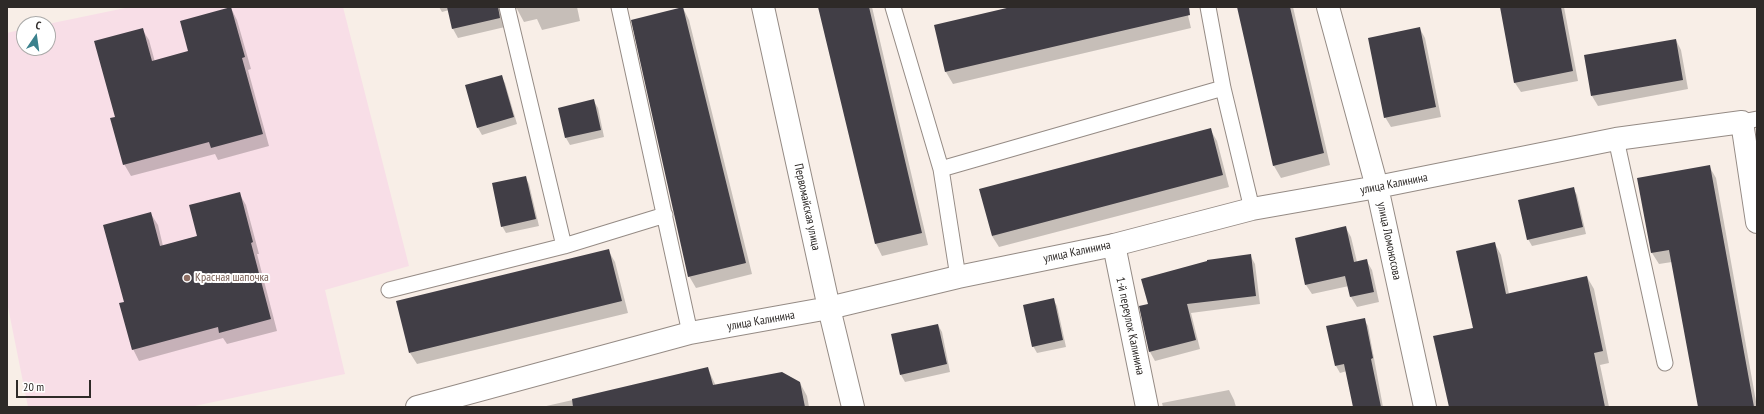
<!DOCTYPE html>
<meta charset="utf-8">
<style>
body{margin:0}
#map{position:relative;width:1764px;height:414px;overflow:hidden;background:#f8eee7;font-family:"PT Sans Narrow",sans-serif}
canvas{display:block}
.frame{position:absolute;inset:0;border:8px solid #2e2a28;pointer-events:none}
.north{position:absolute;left:16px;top:16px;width:40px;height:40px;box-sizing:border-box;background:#fff;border:1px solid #abaaa9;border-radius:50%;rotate:13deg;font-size:11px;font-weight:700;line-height:16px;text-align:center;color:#2e2a28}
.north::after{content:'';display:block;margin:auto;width:14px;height:18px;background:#3b818d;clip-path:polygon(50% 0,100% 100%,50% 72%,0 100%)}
.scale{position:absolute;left:16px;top:380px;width:75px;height:18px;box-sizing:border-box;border:2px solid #2e2a28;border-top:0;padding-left:5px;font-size:12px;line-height:14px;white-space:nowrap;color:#2e2a28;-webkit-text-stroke:3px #fff;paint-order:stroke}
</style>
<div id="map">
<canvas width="1764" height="414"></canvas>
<div class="frame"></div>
<div class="north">С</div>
<div class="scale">20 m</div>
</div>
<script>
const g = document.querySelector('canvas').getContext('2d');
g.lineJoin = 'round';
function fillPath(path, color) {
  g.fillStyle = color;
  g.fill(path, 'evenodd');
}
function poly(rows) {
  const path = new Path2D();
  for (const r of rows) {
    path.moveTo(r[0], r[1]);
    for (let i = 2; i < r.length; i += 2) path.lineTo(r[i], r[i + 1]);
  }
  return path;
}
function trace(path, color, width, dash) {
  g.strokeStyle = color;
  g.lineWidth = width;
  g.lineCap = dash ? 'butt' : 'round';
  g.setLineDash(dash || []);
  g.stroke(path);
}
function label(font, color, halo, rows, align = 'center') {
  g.font = font + ' "PT Sans Narrow",sans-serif';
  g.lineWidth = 4;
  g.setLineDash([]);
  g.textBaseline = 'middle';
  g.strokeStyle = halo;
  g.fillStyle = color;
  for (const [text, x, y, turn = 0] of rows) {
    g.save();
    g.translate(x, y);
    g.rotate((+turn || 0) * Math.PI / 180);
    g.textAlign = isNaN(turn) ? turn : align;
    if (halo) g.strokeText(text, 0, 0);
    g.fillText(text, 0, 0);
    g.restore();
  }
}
const education = poly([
 [130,7,343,7,409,266,325,290,345,374,190,407,28,407,7,302,7,33,24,29,24,48,48,48,48,24]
]);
const shadow = poly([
 [439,7,510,7,505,27,458,38,453,29,449,10,442,12],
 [512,7,577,7,580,21,542,30,537,19,524,22,517,9],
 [819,7,872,7,928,245,882,256,876,244],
 [1015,7,1186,7,1191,28,953,84,946,72,935,26],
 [1238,7,1293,7,1330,165,1281,178,1274,166],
 [1501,7,1564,7,1578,81,1521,92,1515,83],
 [231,8,237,20,251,69,248,70,269,146,218,160,215,154,131,176,124,164,116,118,142,29,149,40,155,62,190,52],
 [683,8,689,20,752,274,696,288,689,276],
 [1420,29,1425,38,1441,117,1391,127,1385,117],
 [1676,40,1681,50,1688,89,1598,106,1592,96],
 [501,76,505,83,517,124,482,135,478,128],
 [593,100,598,108,604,137,570,145,566,138],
 [1210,129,1217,141,1229,187,999,247,992,236],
 [1709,166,1716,178,1757,407,1699,407,1672,262,1659,264,1652,253],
 [525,177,529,184,539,226,506,233,502,226],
 [1573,188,1577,195,1586,234,1532,246,1528,239],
 [239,193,246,205,259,254,257,254,277,331,227,344,223,338,139,361,133,349,125,303,151,214,158,225,163,246,198,236],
 [1346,228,1351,237,1357,262,1366,260,1372,270,1379,302,1357,307,1351,297,1349,286,1312,294,1306,285],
 [1495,244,1501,255,1509,294,1587,277,1594,289,1609,363,1600,365,1609,407,1482,407,1474,329],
 [608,250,615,262,628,313,417,364,410,353],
 [1250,255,1255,264,1260,304,1191,313,1200,349,1155,361,1150,352,1149,305],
 [1053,299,1057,306,1066,347,1037,353,1033,346],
 [1364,319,1368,326,1383,407,1354,407,1347,371,1340,373,1336,366],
 [938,325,942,332,950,372,905,382,901,375],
 [708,369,716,386,800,383,807,396,809,407,542,407],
 [1229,390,1234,400,1236,407,1163,407,1162,403]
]);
const building = poly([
 [231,7,245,57,242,58,263,134,211,148,209,142,123,165,110,118,115,117,94,41,143,28,152,61,188,51,180,21],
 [447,7,498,7,500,18,452,29],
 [683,7,746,263,688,277,631,20],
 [818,7,869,7,922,233,875,244],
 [1011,7,1189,7,1190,15,945,72,934,25],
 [1237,7,1290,7,1324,153,1273,166],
 [1500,7,1561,7,1573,71,1514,83],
 [1420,27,1436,107,1384,118,1368,38],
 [1676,39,1683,80,1591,96,1584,55],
 [502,75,514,117,477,128,465,85],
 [594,99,601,130,565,138,558,108],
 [1211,128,1223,175,992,236,979,189],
 [1710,165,1754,407,1698,407,1669,250,1651,253,1637,178],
 [526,176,536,219,501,227,492,183],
 [1574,187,1583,227,1527,240,1518,200],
 [240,192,253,242,251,243,271,319,219,333,218,327,132,350,119,303,124,302,103,225,151,212,160,246,197,236,189,205],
 [1346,226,1354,262,1367,259,1374,292,1350,297,1345,276,1305,285,1295,238],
 [1495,242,1506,294,1587,276,1603,351,1594,353,1605,407,1449,407,1433,336,1473,328,1456,251],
 [609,249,622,301,409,353,396,301],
 [1251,254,1256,296,1187,304,1196,340,1149,352,1139,306,1148,304,1141,279,1207,261,1207,260],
 [1054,298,1063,340,1032,347,1023,305],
 [1365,318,1373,358,1371,359,1381,407,1353,407,1344,364,1335,366,1326,326],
 [938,324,947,364,900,375,891,334],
 [708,367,713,385,782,372,800,382,805,407,573,407,572,399]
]);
const lane = poly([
 [507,7,564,246],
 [619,7,690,333],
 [893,7,941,169,958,277],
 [1208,7,1223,88,1252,209],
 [1742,122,1757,119],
 [1616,139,1665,363],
 [941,169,1223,88],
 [389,290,564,246,665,215]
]);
const street = poly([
 [1114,245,1147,407],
 [829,308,853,407],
 [1425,407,1377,187,1616,139,1742,122,1757,222]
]);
const secondary = poly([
 [763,7,829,308],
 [417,407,690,333,829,308,958,277,1114,245,1252,209,1377,187,1328,7]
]);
const markers = [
 [187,278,4,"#8d6e63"]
];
const streetNames = [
 ["улица Калинина",1394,184,-11],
 ["Первомайская улица",807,207,78],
 ["улица Ломоносова",1389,241,78],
 ["улица Калинина",1077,252,-12],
 ["улица Калинина",761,321,-10],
 ["1-й переулок Калинина",1130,326,78]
];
const educationNames = [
 ["Красная шапочка",195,278]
];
fillPath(education, '#f8dee7');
fillPath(shadow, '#0003');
fillPath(building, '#413e46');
trace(lane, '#958b85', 17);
trace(street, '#958b85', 24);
trace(secondary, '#958b85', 24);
trace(lane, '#fff', 15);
trace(street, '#fff', 22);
trace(secondary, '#fff', 22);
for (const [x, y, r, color] of markers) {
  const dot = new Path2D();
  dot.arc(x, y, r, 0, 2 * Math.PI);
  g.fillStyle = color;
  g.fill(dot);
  trace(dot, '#fff', 1.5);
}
label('12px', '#2e2a28', '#fff', streetNames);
label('12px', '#785e54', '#fff', educationNames, 'left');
</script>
